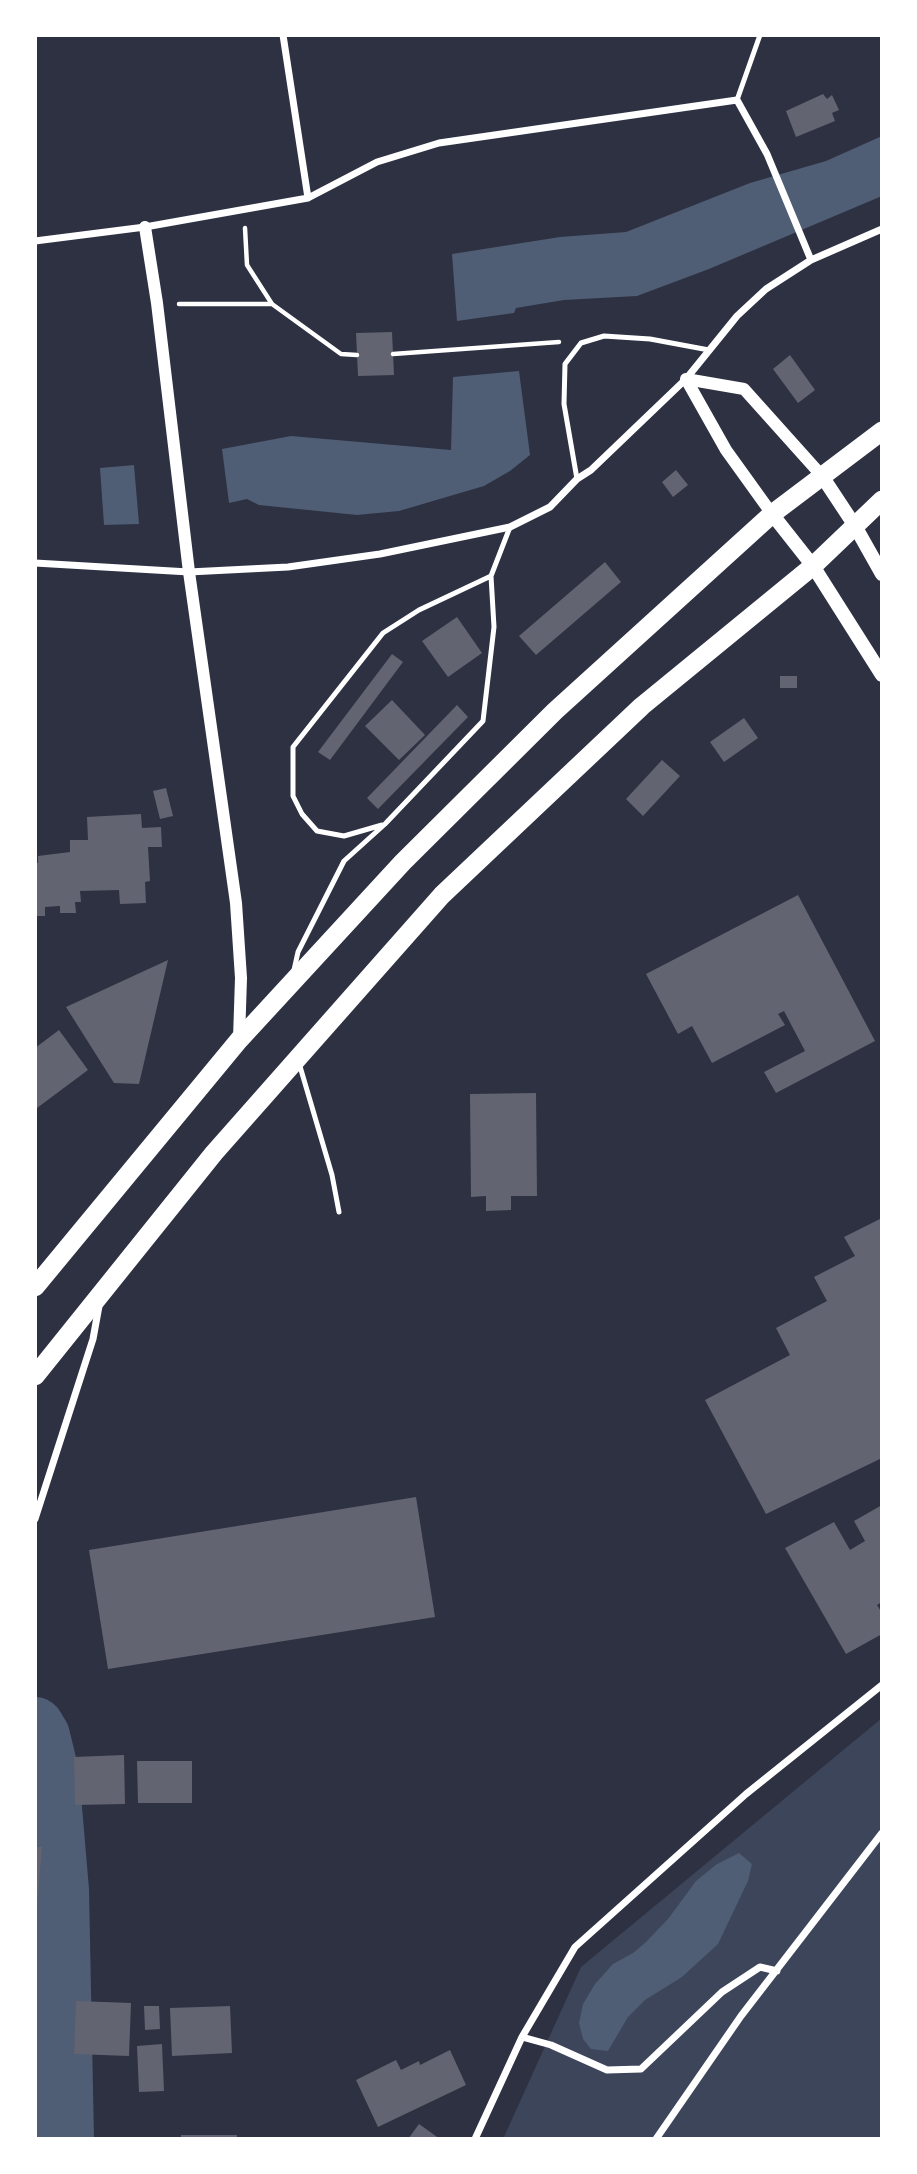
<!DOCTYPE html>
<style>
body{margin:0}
#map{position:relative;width:917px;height:2174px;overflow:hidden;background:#2d3142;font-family:"Alegreya Sans",sans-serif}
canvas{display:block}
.frame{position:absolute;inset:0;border:37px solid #fff;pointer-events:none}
</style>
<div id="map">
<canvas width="917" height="2174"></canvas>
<div class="frame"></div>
</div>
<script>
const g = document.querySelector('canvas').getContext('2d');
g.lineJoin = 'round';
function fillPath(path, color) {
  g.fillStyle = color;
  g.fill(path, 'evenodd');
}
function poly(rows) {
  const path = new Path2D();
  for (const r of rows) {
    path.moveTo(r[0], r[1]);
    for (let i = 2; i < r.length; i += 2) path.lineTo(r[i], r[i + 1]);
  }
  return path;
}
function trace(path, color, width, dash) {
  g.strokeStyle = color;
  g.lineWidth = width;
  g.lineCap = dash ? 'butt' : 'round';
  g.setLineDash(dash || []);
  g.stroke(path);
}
const green = poly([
 [882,1718,882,2139,503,2139,581,1967]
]);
const water = poly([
 [882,136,882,196,709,269,637,296,564,300,516,308,514,313,457,321,452,254,560,237,626,232,750,183,826,161],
 [519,371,530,455,510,471,484,486,399,511,357,515,259,505,247,499,229,503,222,449,291,436,451,450,453,377],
 [134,465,139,524,104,525,100,468],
 [739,1853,752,1864,748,1881,718,1944,682,1977,645,2000,628,2017,608,2051,591,2049,583,2039,579,2023,583,2004,595,1984,613,1964,633,1953,645,1943,668,1919,696,1881,717,1864]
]);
const river = poly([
 [35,1726,41,1736,50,1773,60,1890,65,2139]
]);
const building = poly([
 [823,94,827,99,832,95,839,110,832,113,835,121,796,137,786,111],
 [392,332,394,375,358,376,356,333],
 [790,355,815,390,798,403,773,369],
 [676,470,688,485,673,497,662,482],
 [605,562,621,582,536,655,519,636],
 [457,617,482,653,448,677,422,641],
 [392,654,403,662,330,760,318,752],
 [780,676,797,676,797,688,780,688],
 [392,700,425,735,399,760,365,726],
 [457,705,468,717,378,809,367,798],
 [744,718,758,738,724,762,710,742],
 [662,760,680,776,643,816,626,799],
 [166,788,173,816,160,819,153,791],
 [141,814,142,828,161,827,162,847,148,847,150,881,145,882,146,903,120,904,119,890,80,891,81,902,75,902,76,913,60,913,60,906,45,907,45,916,36,916,35,863,38,863,38,856,70,852,70,840,88,840,87,817],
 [798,895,875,1041,776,1093,764,1072,805,1051,784,1011,778,1014,785,1025,712,1063,692,1026,678,1034,646,974],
 [168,960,139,1084,114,1083,66,1007],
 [59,1030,88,1070,37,1108,35,1105,35,1048],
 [536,1093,537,1196,511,1196,511,1210,486,1211,486,1196,471,1197,470,1094],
 [882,1218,882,1458,766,1514,705,1400,790,1355,776,1328,827,1301,814,1277,855,1256,844,1237],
 [416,1497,435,1617,108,1669,89,1550],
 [882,1505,882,1602,877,1605,882,1613,882,1634,846,1654,785,1548,834,1522,850,1550,865,1541,854,1521],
 [124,1755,125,1804,75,1805,74,1757],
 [137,1761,192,1761,192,1803,138,1803],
 [35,1847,42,1847,37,1906,35,1906],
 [76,2001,131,2003,129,2056,74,2054],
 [144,2006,159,2006,160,2029,145,2030],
 [230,2006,232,2053,172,2056,170,2008],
 [162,2044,164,2091,139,2092,137,2046],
 [450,2050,466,2085,378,2127,356,2080,396,2060,401,2070,419,2061,420,2065],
 [419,2124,440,2139,408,2139],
 [181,2135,237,2135,237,2139,181,2139]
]);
const path = poly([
 [245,228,247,265,272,304,341,354,357,355],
 [179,304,272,304],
 [393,354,559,342]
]);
const service = poly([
 [737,100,760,35],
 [577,479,564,404,565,364,581,343,604,336,650,339,709,350],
 [382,825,344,836,317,831,302,814,293,796,293,747,383,633,419,610,491,576],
 [294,970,298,952,344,861,385,824,483,721,494,627,491,576,510,527],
 [299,1063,332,1175,339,1212]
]);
const minor = poly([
 [283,35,308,198],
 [35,241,145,227,308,198,377,162,439,143,737,100,767,154,811,260],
 [35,563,189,572,288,567,380,554,510,527,550,507,577,479,591,470,686,379,737,316,766,289,811,260,882,229],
 [35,1519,93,1339,99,1306],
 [522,2037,551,2045,607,2070,641,2069,722,1992,760,1967,777,1971],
 [475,2139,522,2037,575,1947,746,1794,882,1685],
 [656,2139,741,2016,882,1833]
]);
const tertiary = poly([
 [145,227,157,303,189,572,236,903,241,978,239,1039],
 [686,379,744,389,822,476],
 [686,379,726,450,772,514]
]);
const secondary = poly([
 [822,476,855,526,882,574],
 [772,514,813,566,882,675]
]);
const trunk = poly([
 [35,1287,239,1040,403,862,555,711,772,514,882,431],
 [35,1376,214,1153,442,895,642,706,813,566,882,500]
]);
fillPath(green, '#3c4559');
fillPath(water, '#4f5d75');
trace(river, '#4f5d75', 58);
fillPath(building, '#626471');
trace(path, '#fff', 4.5);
trace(service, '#fff', 5);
trace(minor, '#fff', 7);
trace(tertiary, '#fff', 12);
trace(secondary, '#fff', 14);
trace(trunk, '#fff', 19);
</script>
